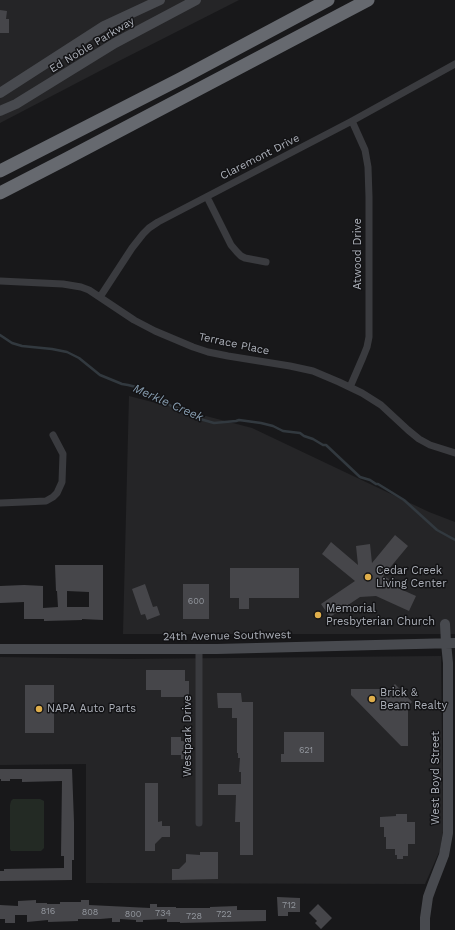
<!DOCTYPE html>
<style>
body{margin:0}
canvas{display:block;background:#18181a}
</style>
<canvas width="455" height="930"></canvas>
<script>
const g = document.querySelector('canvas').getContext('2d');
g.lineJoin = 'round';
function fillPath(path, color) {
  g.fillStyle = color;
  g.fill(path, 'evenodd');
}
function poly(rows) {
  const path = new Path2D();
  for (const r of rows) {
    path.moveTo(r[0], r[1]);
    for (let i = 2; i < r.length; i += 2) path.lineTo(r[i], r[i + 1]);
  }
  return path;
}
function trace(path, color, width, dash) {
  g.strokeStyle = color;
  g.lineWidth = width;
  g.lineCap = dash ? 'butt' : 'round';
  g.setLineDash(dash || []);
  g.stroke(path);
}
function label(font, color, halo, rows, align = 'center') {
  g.font = font + ' "Work Sans",sans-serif';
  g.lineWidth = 3;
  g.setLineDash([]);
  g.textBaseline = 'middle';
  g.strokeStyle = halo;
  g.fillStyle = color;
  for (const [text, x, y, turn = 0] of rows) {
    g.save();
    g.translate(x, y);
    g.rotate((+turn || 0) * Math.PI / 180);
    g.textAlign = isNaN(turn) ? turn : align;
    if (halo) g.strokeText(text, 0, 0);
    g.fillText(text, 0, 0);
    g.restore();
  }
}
const built = poly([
 [0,0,239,0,115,63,0,123],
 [129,396,252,428,429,512,455,522,455,634,123,634],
 [441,656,443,831,440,850,425,884,86,883,86,764,0,765,0,657,128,659]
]);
const green = poly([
 [13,799,40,799,44,801,44,848,41,851,11,851,10,849,10,805,11,801]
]);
const stream = poly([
 [0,335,12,343,22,346,52,349,67,352,79,358,100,375,122,384,128,385,136,387,141,390,146,392,155,398,167,403,171,406,185,410,200,419,214,423,236,421,239,420,261,423,273,426,283,431,300,433,304,436,313,439,323,445,326,445,360,477,370,480,376,484,378,484,404,500,437,530,455,540]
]);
const building = poly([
 [0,10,7,11,6,19,9,19,9,33,0,33],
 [395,535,408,546,383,576,389,579,387,583,416,596,409,611,376,596,360,597,330,617,321,604,355,581,322,554,331,542,358,565,356,546,370,544,372,563],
 [55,565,103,565,103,620,82,619,82,620,44,621,44,619,24,619,24,602,0,603,0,586,24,585,43,586,43,608,58,607,57,591,56,591],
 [67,591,89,592,89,607,67,607],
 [230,568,299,568,299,598,249,598,249,609,239,609,239,598,230,598],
 [145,584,153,607,157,606,160,615,147,620,145,614,141,615,132,589],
 [183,584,209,584,209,619,183,619],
 [146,670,185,670,185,681,189,681,189,697,161,697,161,690,146,690],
 [395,684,412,702,408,706,408,746,401,746,351,695,351,689,390,689],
 [25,685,54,685,54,733,25,733],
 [217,693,241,693,242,702,253,702,253,855,240,855,240,822,235,822,236,795,218,795,218,784,241,784,241,772,239,772,240,758,238,758,238,753,237,753,237,718,232,718,232,708,218,708],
 [284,732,324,732,324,762,281,762,281,754,284,754],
 [171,737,181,737,181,741,189,741,190,759,181,759,181,755,171,755],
 [0,769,72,769,74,822,74,860,72,860,72,880,0,881,0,871,4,871,4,869,64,868,64,856,61,856,62,781,22,782,22,779,10,779,10,781,1,781,1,779,0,779],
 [145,783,158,783,158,822,162,821,162,826,170,826,170,837,162,837,155,844,155,851,145,851],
 [396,814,407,814,407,822,415,822,415,844,408,844,408,856,403,856,403,859,397,859,397,855,395,855,395,849,386,849,386,837,384,837,384,827,380,827,380,817,396,816],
 [200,852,218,852,218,879,172,880,172,869,179,869,186,862,186,854,200,855],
 [277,897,300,898,300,912,288,912,288,916,278,916],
 [36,900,36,903,47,903,47,904,60,904,60,902,81,902,81,900,89,900,89,905,150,908,150,904,157,904,157,907,176,907,176,908,210,908,210,907,237,906,237,910,266,910,266,921,180,923,180,922,167,922,167,919,143,920,143,922,136,922,136,920,120,919,120,922,112,922,112,918,100,919,78,919,78,921,48,922,48,920,27,922,27,915,15,915,15,923,5,923,5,919,0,919,0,905,18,906,18,901],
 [318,904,332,918,321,929,315,923,317,921,309,913]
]);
const street = poly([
 [207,197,231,245,237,252,241,256,245,258,266,262],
 [0,281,63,284,81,287,89,290,134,320,155,331,193,347,208,352,228,356,290,366,313,371,339,382,362,393,381,405,408,430,419,439,430,445,455,453],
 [100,297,132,248,143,234,149,228,158,222,352,121,455,64],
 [350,387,363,357,367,347,369,337,369,197,368,167,365,150,352,121],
 [0,503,24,502,46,501,53,497,57,493,62,482,63,454,53,435],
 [199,649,199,823]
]);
const secondary = poly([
 [0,93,104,26,160,0],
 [0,111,16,104,115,43,196,0],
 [0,649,217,649,455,643],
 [425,930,425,918,428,897,432,886,444,855,448,833,448,663,446,643,445,624]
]);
const highway = poly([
 [0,171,180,79,328,0],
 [0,193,66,159,368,0]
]);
const markers = [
 [368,577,4,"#dfae4b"],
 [318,615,4,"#dfae4b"],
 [372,699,4,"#dfae4b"],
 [39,709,4,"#dfae4b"]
];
const numberNames = [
 ["600",196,601],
 ["621",306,750],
 ["712",289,905],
 ["816",48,911],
 ["808",90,912],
 ["734",163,913],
 ["800",133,914],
 ["722",224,914],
 ["728",194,916]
];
const streetNames = [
 ["Ed Noble Parkway",92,45,-31],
 ["Claremont Drive",260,157,-27],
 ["Atwood Drive",358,254,-90],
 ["Terrace Place",234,344,12],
 ["24th Avenue Southwest",227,636,-1],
 ["Westpark Drive",188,736,-90],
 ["West Boyd Street",436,778,-90]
];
const poiNames = [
 ["Cedar Creek",376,571],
 ["Living Center",376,584],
 ["Memorial",326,609],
 ["Presbyterian Church",326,622],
 ["Brick &",380,693],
 ["Beam Realty",380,706],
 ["NAPA Auto Parts",47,709]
];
const waterNames = [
 ["Merkle Creek",168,403,24]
];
fillPath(built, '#252527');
fillPath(green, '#232a24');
trace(stream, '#32393f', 2.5);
fillPath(building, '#46464a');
trace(street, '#3a3b3f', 7);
trace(secondary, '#484a4f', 10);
trace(highway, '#66696f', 13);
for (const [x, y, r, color] of markers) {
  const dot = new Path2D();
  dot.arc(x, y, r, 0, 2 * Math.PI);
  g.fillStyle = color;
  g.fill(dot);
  trace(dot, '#131315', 1.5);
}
label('9px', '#92969d', null, numberNames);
label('11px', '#acb0b9', '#131315', streetNames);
label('11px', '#acb0b9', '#131315', poiNames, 'left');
label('italic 12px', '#879db0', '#131315', waterNames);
</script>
